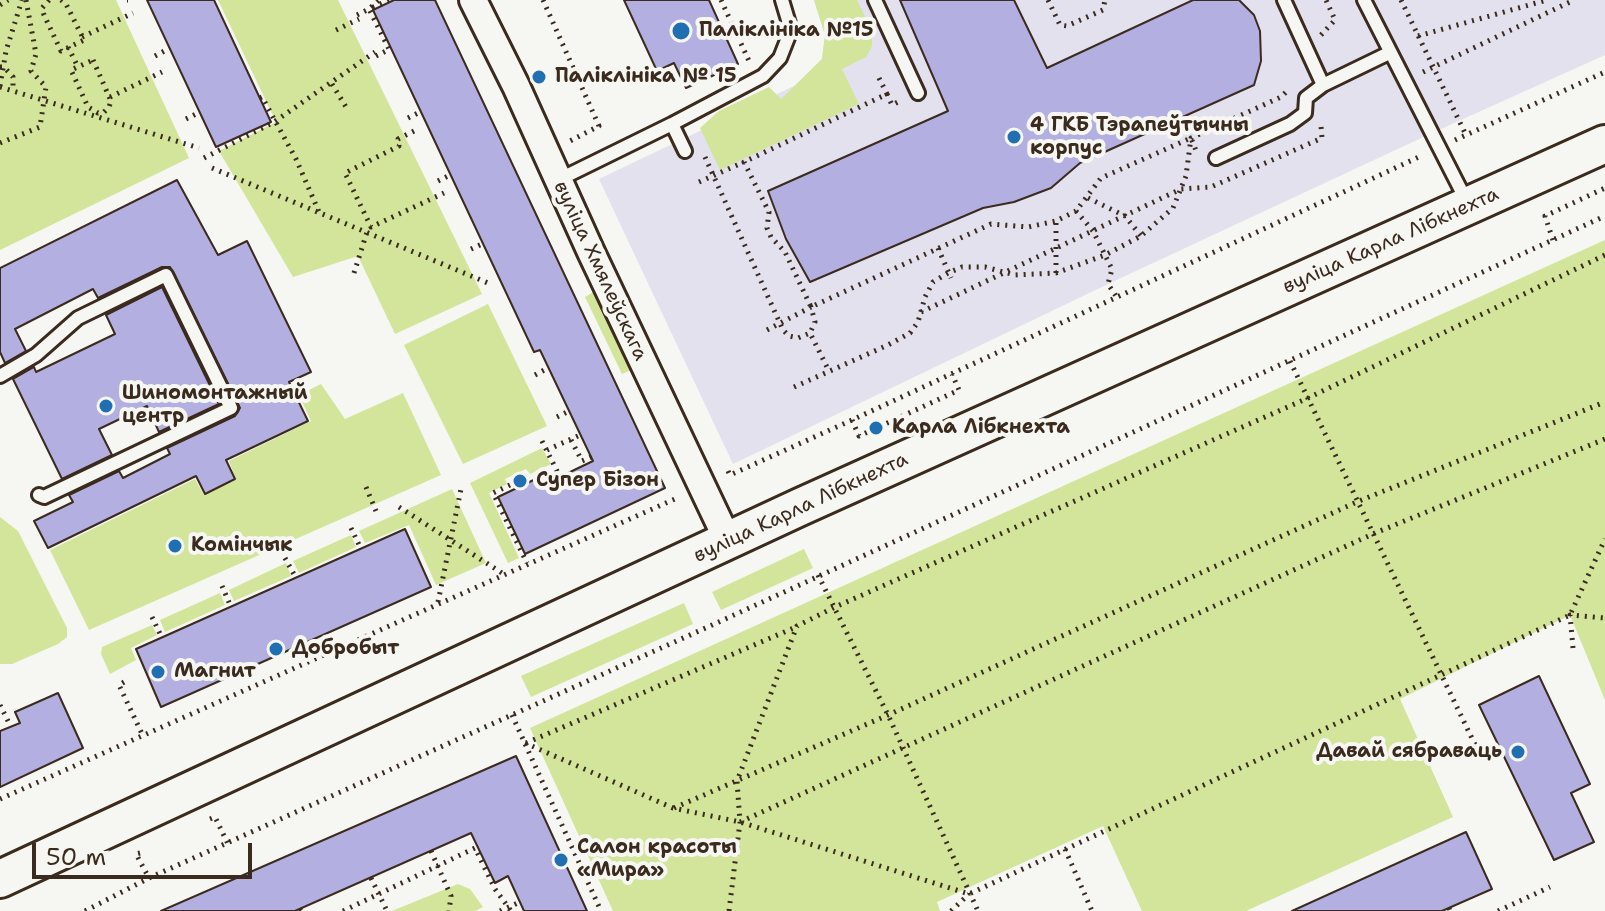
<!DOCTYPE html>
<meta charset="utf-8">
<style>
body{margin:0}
#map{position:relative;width:1605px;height:911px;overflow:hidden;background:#f6f6f2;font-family:"Shantell Sans",sans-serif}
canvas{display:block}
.scale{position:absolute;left:32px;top:843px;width:220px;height:36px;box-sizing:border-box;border:4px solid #3b2a1e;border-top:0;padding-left:10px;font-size:24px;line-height:28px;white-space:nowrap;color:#3b2a1e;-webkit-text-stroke:6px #f6f6f2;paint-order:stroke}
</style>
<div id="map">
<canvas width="1605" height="911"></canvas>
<div class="scale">50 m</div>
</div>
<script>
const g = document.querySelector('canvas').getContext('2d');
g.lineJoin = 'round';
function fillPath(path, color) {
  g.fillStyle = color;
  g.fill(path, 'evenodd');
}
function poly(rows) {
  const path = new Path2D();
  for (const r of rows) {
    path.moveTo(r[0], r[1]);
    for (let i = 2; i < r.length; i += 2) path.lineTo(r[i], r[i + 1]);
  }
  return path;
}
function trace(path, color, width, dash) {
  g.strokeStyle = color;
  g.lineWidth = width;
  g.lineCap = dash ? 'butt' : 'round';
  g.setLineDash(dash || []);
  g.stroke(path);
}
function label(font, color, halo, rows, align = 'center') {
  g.font = font + ' "Shantell Sans",sans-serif';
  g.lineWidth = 8;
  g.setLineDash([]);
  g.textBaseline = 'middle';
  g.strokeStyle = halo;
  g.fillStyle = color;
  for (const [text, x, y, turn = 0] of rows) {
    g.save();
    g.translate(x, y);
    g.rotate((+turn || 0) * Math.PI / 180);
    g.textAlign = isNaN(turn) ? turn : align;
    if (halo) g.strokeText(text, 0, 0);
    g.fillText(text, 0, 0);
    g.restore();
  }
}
const built = poly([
 [814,0,1605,0,1605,55,1432,133,1108,284,733,464,599,179,796,85,822,59,825,35]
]);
const green = poly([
 [0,0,116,0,189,158,0,250],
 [218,0,338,0,482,294,395,334,358,256,293,277,219,151,276,122],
 [814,0,857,0,872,31,872,46,866,57,842,69,859,104,720,170,700,128,719,111,769,87,781,99,822,59,825,35],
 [1605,240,1605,700,1570,615,1400,699,1453,817,1246,911,1142,911,1103,826,937,902,940,911,613,911,530,728],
 [595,291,633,369,622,374,585,297],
 [488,304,547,426,463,464,404,345],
 [321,384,345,419,403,393,441,475,89,630,50,550,195,479,204,495,236,480,229,461,311,421,299,395],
 [542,448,551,464,530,474,526,469,505,479,507,484,489,493,519,558,508,563,470,483],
 [452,489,486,563,436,585,409,525,365,543,359,531],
 [0,517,18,531,67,628,67,637,58,644,12,664,0,664],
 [351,535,356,547,299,573,293,561],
 [804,549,813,568,721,610,712,592],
 [286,563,291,576,234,601,229,590],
 [220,593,225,605,165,632,160,620],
 [684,603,693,624,531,697,521,676],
 [152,625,157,635,131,648,136,660,110,674,101,654,102,647],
 [458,884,470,889,483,907,475,911,392,911]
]);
const building = poly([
 [147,0,214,0,271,122,216,147,147,0],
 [394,0,435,0,665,488,525,554,498,497,542,476,545,484,593,461,540,350,534,352,373,10,394,0],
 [624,0,709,0,738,64,686,88,674,63,657,71,624,0],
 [900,0,1014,0,1047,68,1193,0,1239,0,1254,15,1260,31,1261,61,1254,85,1080,163,1051,188,1014,202,983,208,810,282,786,239,768,191,948,111,900,0],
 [177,180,218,255,247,241,311,372,289,382,308,421,226,460,235,479,205,494,196,476,48,548,34,521,73,502,69,495,119,471,123,478,170,454,167,448,235,416,240,408,170,267,162,267,98,298,93,289,15,329,26,351,5,363,0,352,0,268,177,180],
 [162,287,219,404,159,432,147,406,99,429,112,455,62,479,13,379,34,367,36,372,115,334,106,315,162,287],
 [405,529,431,587,161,707,136,649,405,529],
 [1539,676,1590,784,1571,793,1594,842,1554,860,1479,705,1539,676],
 [58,693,83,748,0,787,0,731,20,723,15,712,58,693],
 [516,756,587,911,524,911,508,876,495,883,471,833,295,911,161,911,516,756],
 [1466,832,1492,889,1442,911,1292,911,1466,832]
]);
const path = poly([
 [49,0,42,8,44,15,61,51,84,40,66,4,61,0],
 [127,0,128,0],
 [389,0,369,9,389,49],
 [543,0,599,126,570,141],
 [721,0,749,61],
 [1048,0,1060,25,1067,26,1103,10,1105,0],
 [1401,0,1466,135],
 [0,5,8,0],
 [357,15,369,9,379,0],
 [336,30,359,19],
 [1321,35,1335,20,1326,0],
 [1418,36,1547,0],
 [82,37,133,13],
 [68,47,78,67],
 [155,56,170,48],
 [376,56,390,49],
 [93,60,111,101,109,107,104,112,98,113,88,107,71,70,93,60],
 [0,67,4,67,13,77,13,91],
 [1423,72,1574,0],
 [879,78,887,94,744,162,769,212,767,228,771,237,785,252,811,307,991,224,1028,227,1056,221,1076,211,1101,178,1191,138,1197,153],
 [332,84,346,107],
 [0,86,6,51,22,0],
 [0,87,199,148],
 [887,94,892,105,902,100],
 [110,97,162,72],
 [260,98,262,97,296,159,319,212],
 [408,118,420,112],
 [186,119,200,112],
 [414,131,398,139,399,146,345,173,371,227,444,193],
 [1455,140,1605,72],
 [0,143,40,127,46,87,31,71,36,54,26,0],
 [705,157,783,330,789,336,798,338,810,333,829,371],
 [204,158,274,122,375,52],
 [212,168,488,283],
 [438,181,450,175],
 [699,182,744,162],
 [1088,198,1125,216,1141,236],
 [1076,211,1093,231,1112,269,1108,284,1116,296],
 [1553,240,1545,216,1605,188],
 [938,248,951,278],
 [471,249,482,244],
 [354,273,367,232],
 [1056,273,1056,221],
 [921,312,1181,189,1211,187,1322,138,1321,126],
 [767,330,811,307,815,322,810,333],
 [1290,361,1481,757],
 [535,375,548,368],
 [794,387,888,345,910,333,918,322,925,297,933,282,948,273,962,267,985,267,1015,275,1056,273,1105,255,1141,236,1173,208,1186,176,1191,138,1281,97,1287,91],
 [557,417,569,411],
 [852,420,859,436,959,390,952,374],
 [571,440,582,461,591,457],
 [542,441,560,477],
 [547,450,580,435],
 [728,471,730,475,852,420,1421,156],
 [510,485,493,493,527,563],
 [366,487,378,516],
 [399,507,502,573],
 [351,528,361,549],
 [285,558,296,578],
 [818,575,888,715,978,911],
 [222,586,231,607],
 [438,602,461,489],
 [152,617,162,638],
 [1573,648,1570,615,1605,618],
 [124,682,119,685,143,736],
 [0,705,11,727],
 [512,715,601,911],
 [525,743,673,808,740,822,969,894,1570,615,1605,539],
 [526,743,796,627],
 [0,799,677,498],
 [674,808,888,715,1359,501,1605,402],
 [210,819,215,817,228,844],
 [740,822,1375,533,1605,439],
 [1065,849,1092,911],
 [431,851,451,896,449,911],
 [140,853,136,854,149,878],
 [371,878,387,911],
 [1449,908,1450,911],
 [300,909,302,911],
 [85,911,149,878,710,626,1605,216],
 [343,911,475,848,495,889,511,911],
 [500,911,520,902],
 [729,911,740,822,737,781,797,626,835,607,1308,398,1605,255],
 [951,911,969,894],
 [1498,911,1550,887]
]);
const service = poly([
 [875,0,918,93],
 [1284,0,1323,85,1389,53],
 [1364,0,1468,204],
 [672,124,763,76,780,58,791,30,782,0],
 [1216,158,1290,124,1305,113,1306,98,1323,85],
 [558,180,672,124,685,151],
 [0,376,36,355,78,318,166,275,231,408,44,497,39,495]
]);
const minor = poly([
 [473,0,516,86,591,252,728,541]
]);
const secondary = poly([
 [0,879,800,507,1605,144]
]);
const markers = [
 [681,31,10,"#1f6fb2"],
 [539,77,8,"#1f6fb2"],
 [1014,137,8,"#1f6fb2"],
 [106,406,8,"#1f6fb2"],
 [876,428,8,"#1f6fb2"],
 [520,481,8,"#1f6fb2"],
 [175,546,8,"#1f6fb2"],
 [276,649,8,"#1f6fb2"],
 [158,672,8,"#1f6fb2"],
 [1518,752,8,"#1f6fb2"],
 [561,860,8,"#1f6fb2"]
];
const poiNames = [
 ["Паліклініка №15",699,31],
 ["Паліклініка № 15",555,77],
 ["4 ГКБ Тэрапеўтычны",1030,126],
 ["корпус",1030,149],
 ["Шиномонтажный",122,394],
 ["центр",122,417],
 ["Карла Лібкнехта",892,428],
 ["Супер Бізон",536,481],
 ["Комінчык",191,546],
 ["Добробыт",292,649],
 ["Магнит",174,672],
 ["Давай сябраваць",1502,752,"right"],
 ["Салон красоты",577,848],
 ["«Мира»",577,871]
];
const streetNames = [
 ["вуліца Карла Лібкнехта",1391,241,-24],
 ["вуліца Хмялеўскага",600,271,65],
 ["вуліца Карла Лібкнехта",801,508,-25]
];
fillPath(built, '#e2e1ed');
fillPath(green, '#d2e59a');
fillPath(building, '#b4afe1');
trace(building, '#3b2a1e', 2);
trace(service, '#3b2a1e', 18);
trace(minor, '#3b2a1e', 32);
trace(secondary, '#3b2a1e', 42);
trace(path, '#3b2a1e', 5, [2, 6]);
trace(service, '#f6f6f2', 12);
trace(minor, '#f6f6f2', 26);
trace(secondary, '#f6f6f2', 36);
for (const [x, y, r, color] of markers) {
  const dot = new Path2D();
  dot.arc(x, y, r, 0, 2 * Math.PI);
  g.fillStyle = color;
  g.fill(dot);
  trace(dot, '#f6f6f2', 3);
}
label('bold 20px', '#3b2a1e', '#f6f6f2', poiNames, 'left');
label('20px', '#3b2a1e', '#f6f6f2', streetNames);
</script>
